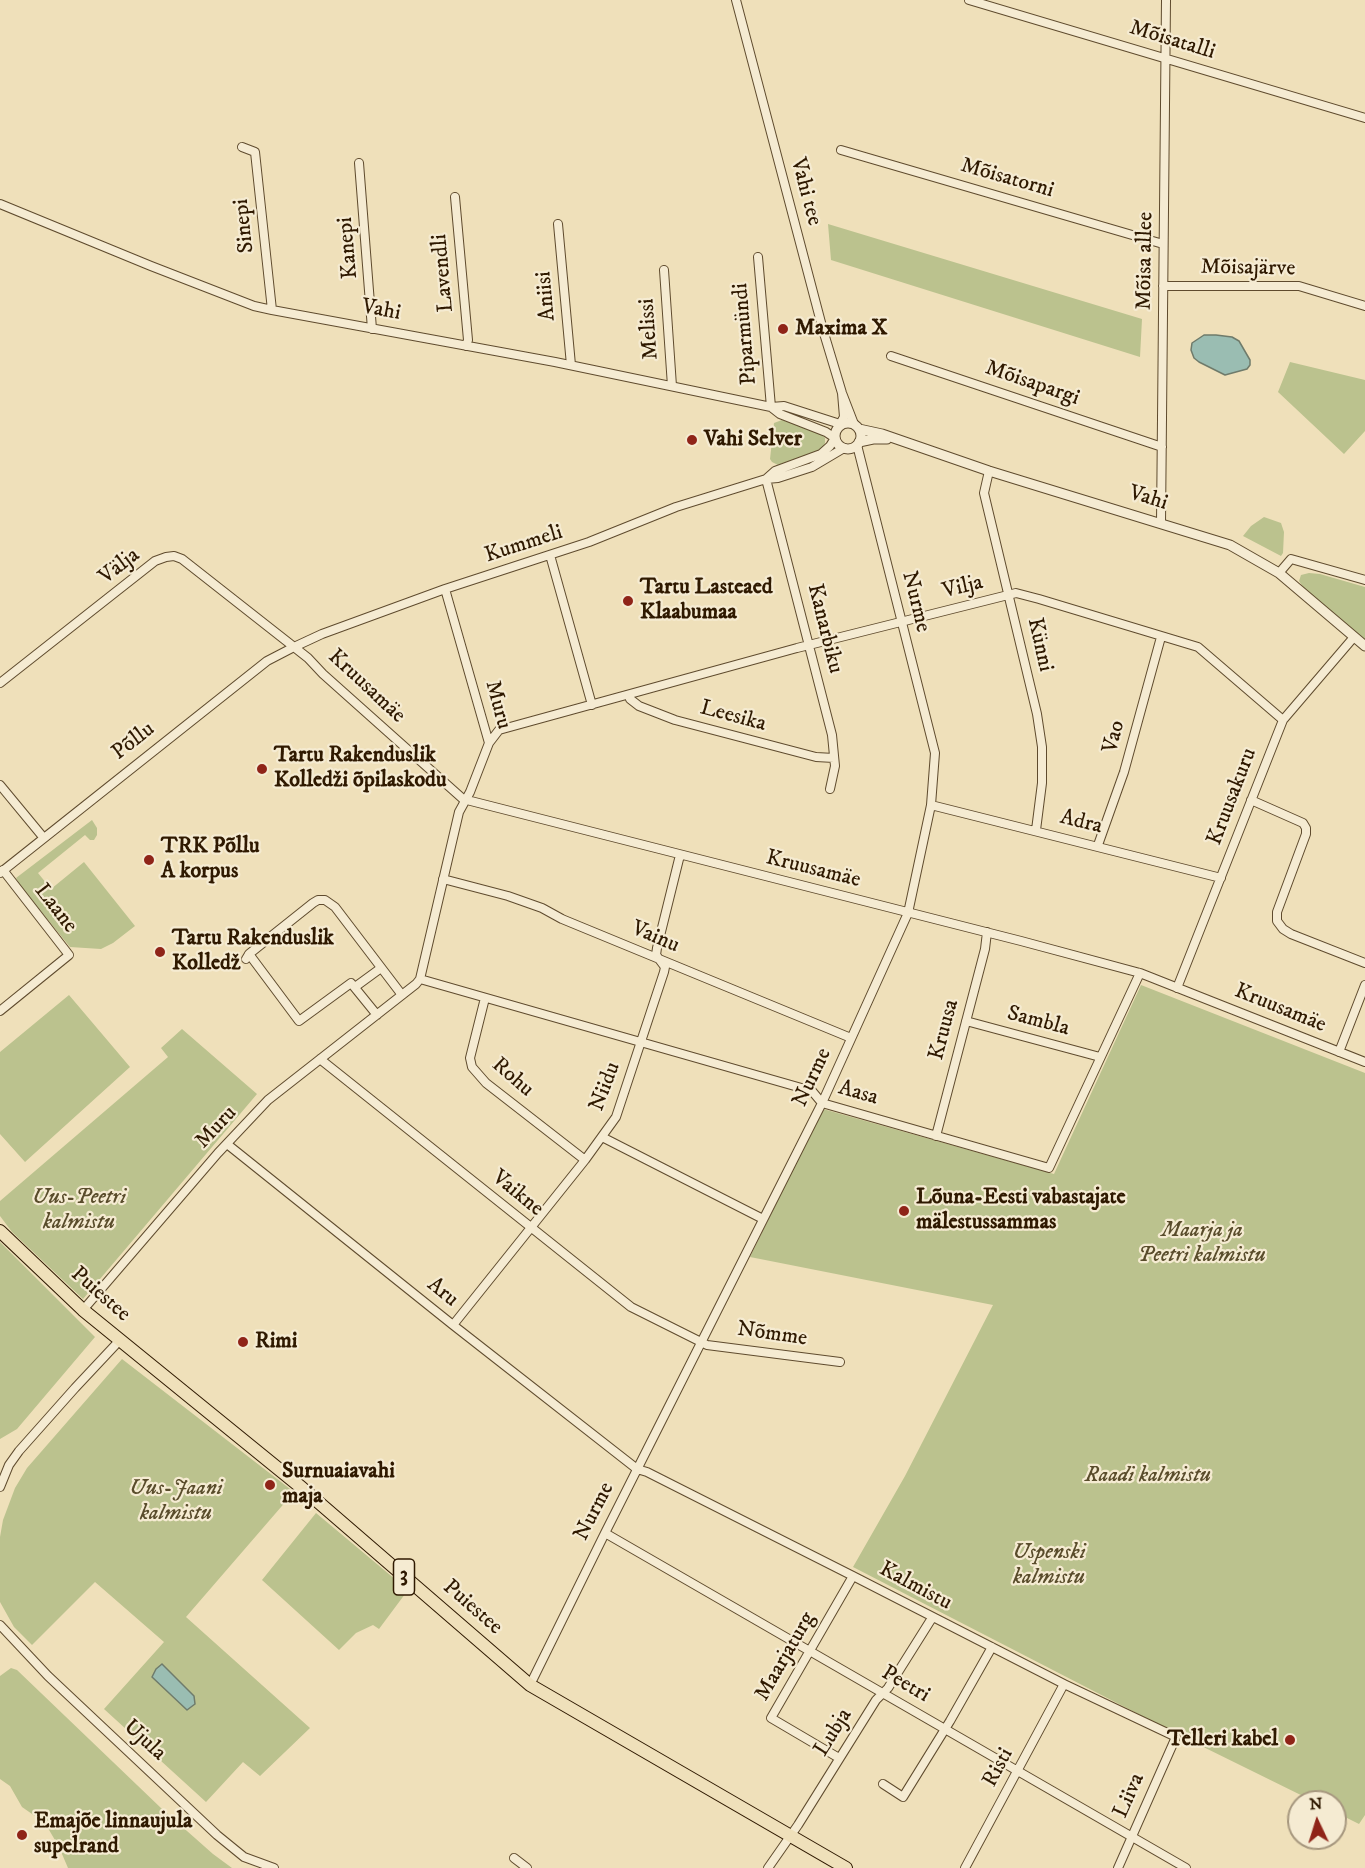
<!DOCTYPE html>
<meta charset="utf-8">
<style>
body{margin:0}
#map{position:relative;width:1365px;height:1868px;overflow:hidden;background:#efe0ba;font-family:"IM FELL DW Pica",serif}
canvas{display:block}
.north{position:absolute;left:1287px;top:1790px;width:60px;height:60px;box-sizing:border-box;background:#f5ebd2;border:2px solid #a6977e;border-radius:50%;rotate:356deg;font-size:16px;font-weight:700;line-height:24px;text-align:center;color:#2f1900}
.north::after{content:'';display:block;margin:auto;width:21px;height:27px;background:#8f2418;clip-path:polygon(50% 0,100% 100%,50% 72%,0 100%)}
</style>
<div id="map">
<canvas width="1365" height="1868"></canvas>
<div class="north">N</div>
</div>
<script>
const g = document.querySelector('canvas').getContext('2d');
g.lineJoin = 'round';
function fillPath(path, color) {
  g.fillStyle = color;
  g.fill(path, 'evenodd');
}
function poly(rows) {
  const path = new Path2D();
  for (const r of rows) {
    if (r.length === 3) {
      path.moveTo(r[0] + r[2], r[1]);
      path.arc(r[0], r[1], r[2], 0, 2 * Math.PI);
      continue;
    }
    path.moveTo(r[0], r[1]);
    for (let i = 2; i < r.length; i += 2) path.lineTo(r[i], r[i + 1]);
  }
  return path;
}
function trace(path, color, width, dash) {
  g.strokeStyle = color;
  g.lineWidth = width;
  g.lineCap = dash ? 'butt' : 'round';
  g.setLineDash(dash || []);
  g.stroke(path);
}
function label(font, color, halo, rows, align = 'center') {
  g.font = font + ' "IM FELL DW Pica",serif';
  g.lineWidth = 4.5;
  g.setLineDash([]);
  g.textBaseline = 'middle';
  g.strokeStyle = halo;
  g.fillStyle = color;
  for (const [text, x, y, turn = 0] of rows) {
    g.save();
    g.translate(x, y);
    g.rotate((+turn || 0) * Math.PI / 180);
    g.textAlign = isNaN(turn) ? turn : align;
    if (halo) g.strokeText(text, 0, 0);
    g.fillText(text, 0, 0);
    g.restore();
  }
}
const green = poly([
 [828,224,1142,319,1140,357,831,260],
 [1290,362,1365,380,1365,431,1344,454,1278,392],
 [782,420,822,434,825,438,825,443,822,449,778,465,772,462,770,459,774,423],
 [1264,517,1281,523,1284,532,1283,553,1281,556,1243,536,1251,526],
 [1309,573,1320,574,1365,587,1365,640,1303,587,1299,581,1301,575],
 [92,820,97,828,97,835,94,840,90,840,85,835,38,873,51,889,84,862,135,926,113,943,101,949,70,947,21,887,16,878],
 [1141,985,1365,1073,1365,1815,1359,1824,1335,1812,1335,1802,1315,1802,1179,1735,853,1567,905,1476,993,1305,750,1257,823,1109,1054,1174],
 [69,995,130,1067,25,1162,0,1134,0,1052],
 [182,1029,257,1094,83,1299,12,1232,0,1216,0,1201,168,1057,161,1048],
 [0,1242,95,1337,17,1429,0,1439],
 [122,1359,294,1492,186,1617,310,1728,260,1776,243,1762,206,1802,104,1709,164,1642,95,1582,32,1645,14,1627,0,1602,0,1537,3,1520,15,1488,27,1468],
 [316,1513,408,1590,379,1629,373,1625,356,1633,339,1650,262,1580],
 [11,1668,17,1670,161,1808,213,1854,232,1868,68,1868,59,1847,45,1823,22,1807,10,1786,0,1779,0,1676]
]);
const water = poly([
 [1204,335,1216,335,1232,337,1239,341,1250,360,1250,365,1247,369,1225,375,1199,362,1194,358,1191,350,1192,343,1204,335],
 [162,1664,194,1696,195,1704,187,1710,152,1677,156,1669,162,1664]
]);
const minor = poly([
 [736,0,823,330,842,393,854,424],
 [969,0,1365,118],
 [242,147,255,152,272,310],
 [841,150,1163,244],
 [359,163,372,329],
 [455,197,468,340,466,346],
 [0,204,151,266,254,306,272,310,555,362,771,407,784,406,840,424,844,417,842,393],
 [558,224,571,365],
 [758,257,771,407],
 [664,270,672,386],
 [1163,286,1299,286,1365,306],
 [891,356,1162,447],
 [989,471,984,493,1037,714,1042,747,1042,783,1036,830],
 [766,479,832,735,835,766,830,789],
 [766,479,775,471,821,454,830,446,835,438,826,432,780,414,771,407],
 [1161,523,1166,0],
 [550,555,592,705],
 [1279,573,1291,559,1365,580],
 [0,683,155,561,166,557,174,556,182,559,308,658,323,674,463,799,1021,941,1140,973,1365,1062],
 [629,695,630,699,639,706,675,720,816,757,834,758],
 [489,743,499,730,797,648,1016,593,1039,599,1198,647,1283,720],
 [0,785,43,837],
 [1251,800,1303,823,1306,828,1306,834,1277,912,1277,921,1283,929,1291,934,1365,963],
 [931,805,1221,878],
 [1098,845,1124,772,1161,637],
 [0,873,267,661,294,647,322,634,445,589,589,542,676,507,766,479,778,478,812,467,844,448],
 [443,879,508,896,542,908,562,919,851,1038],
 [249,954,313,903,318,900,325,900,335,907,402,995],
 [246,959,249,954,299,1021,351,983,377,1015],
 [420,979,812,1091,822,1103,1049,1168,1140,973],
 [355,987,381,968],
 [1177,988,1283,720,1354,637],
 [485,998,470,1058,472,1067,486,1083,585,1160],
 [0,1011,69,955,3,870],
 [966,1021,1100,1057],
 [1339,1052,1365,985],
 [320,1059,631,1307,707,1345,840,1362],
 [936,1136,985,949,987,932],
 [602,1137,763,1219],
 [227,1144,453,1325,637,1469,647,1472,853,1576,1064,1684,1176,1737,1118,1868],
 [83,1310,218,1153,268,1100,416,984,420,979,459,812,470,792,489,743,445,589],
 [453,1325,585,1160,616,1117,664,972,665,967,656,955,657,948,680,855],
 [0,1487,9,1465,19,1451,75,1388,120,1340],
 [605,1533,1186,1868],
 [0,1625,48,1676,217,1835,244,1857,274,1868],
 [530,1685,605,1533,822,1103,908,913,931,805,935,753,857,445],
 [839,1758,771,1718,853,1576],
 [883,1784,903,1797,950,1721,992,1647],
 [514,1858,527,1868],
 [768,1868,798,1825,876,1700,888,1688,932,1618],
 [965,1868,1064,1684]
]);
const tertiary = poly([
 [848,436,13],
 [859,429,882,434,989,471,1230,545,1279,573,1365,646],
 [859,442,873,439,887,439]
]);
const trunk = poly([
 [0,1231,83,1310,302,1488,530,1685,846,1868]
]);
const markers = [
 [783,329,6,"#8f2418"],
 [692,440,6,"#8f2418"],
 [628,601,6,"#8f2418"],
 [262,769,6,"#8f2418"],
 [149,860,6,"#8f2418"],
 [160,952,6,"#8f2418"],
 [904,1211,6,"#8f2418"],
 [243,1342,6,"#8f2418"],
 [270,1485,6,"#8f2418"],
 [1290,1740,6,"#8f2418"],
 [22,1835,6,"#8f2418"]
];
const shields = [
 [404,1577,21]
];
const shieldNames = [
 ["3",404,1577]
];
const streetNames = [
 ["Mõisatalli",1172,41,17],
 ["Mõisatorni",1007,179,16],
 ["Vahi tee",805,192,75],
 ["Sinepi",245,226,-96],
 ["Kanepi",349,248,-95],
 ["Mõisa allee",1146,261,-89],
 ["Mõisajärve",1248,269,1],
 ["Lavendli",444,273,-95],
 ["Aniisi",547,296,-95],
 ["Vahi",381,311,10],
 ["Melissi",650,329,-94],
 ["Piparmündi",746,334,-95],
 ["Mõisapargi",1032,384,19],
 ["Vahi",1148,499,17],
 ["Kummeli",524,545,-18],
 ["Välja",120,567,-38],
 ["Vilja",963,588,-14],
 ["Nurme",915,602,76],
 ["Kanarbiku",824,629,76],
 ["Künni",1039,645,77],
 ["Kruusamäe",366,687,43],
 ["Muru",497,705,75],
 ["Leesika",733,717,15],
 ["Vao",1115,737,-75],
 ["Põllu",134,742,-38],
 ["Kruusakuru",1233,797,-69],
 ["Adra",1081,823,14],
 ["Kruusamäe",813,870,14],
 ["Laane",55,909,52],
 ["Vainu",655,938,23],
 ["Kruusamäe",1280,1009,22],
 ["Sambla",1038,1022,15],
 ["Kruusa",945,1030,-75],
 ["Rohu",512,1078,41],
 ["Nurme",813,1078,-65],
 ["Niidu",606,1087,-69],
 ["Aasa",858,1094,16],
 ["Muru",217,1128,-47],
 ["Vaikne",517,1194,39],
 ["Aru",442,1293,39],
 ["Puiestee",100,1295,41],
 ["Nõmme",772,1335,8],
 ["Nurme",595,1512,-63],
 ["Kalmistu",915,1587,28],
 ["Puiestee",472,1608,41],
 ["Maarjaturg",786,1657,-60],
 ["Peetri",905,1685,30],
 ["Lubja",834,1733,-58],
 ["Ujula",144,1741,43],
 ["Risti",999,1768,-62],
 ["Liiva",1130,1796,-66]
];
const poiNames = [
 ["Maxima X",795,329],
 ["Vahi Selver",704,440],
 ["Tartu Lasteaed",640,588],
 ["Klaabumaa",640,613],
 ["Tartu Rakenduslik",274,756],
 ["Kolledži õpilaskodu",274,781],
 ["TRK Põllu",161,847],
 ["A korpus",161,872],
 ["Tartu Rakenduslik",172,939],
 ["Kolledž",172,964],
 ["Lõuna-Eesti vabastajate",916,1198],
 ["mälestussammas",916,1223],
 ["Rimi",255,1342],
 ["Surnuaiavahi",282,1472],
 ["maja",282,1497],
 ["Telleri kabel",1278,1740,"right"],
 ["Emajõe linnaujula",34,1822],
 ["supelrand",34,1847]
];
const parkNames = [
 ["Uus-Peetri",79,1198],
 ["kalmistu",79,1223],
 ["Maarja ja",1202,1231],
 ["Peetri kalmistu",1202,1256],
 ["Raadi kalmistu",1148,1476],
 ["Uus-Jaani",176,1489],
 ["kalmistu",176,1514],
 ["Uspenski",1049,1553],
 ["kalmistu",1049,1578]
];
fillPath(green, '#bbc28e');
fillPath(water, '#9abdb2');
trace(water, '#6f7b6b', 1.5);
trace(minor, '#5f4b2e', 10);
trace(tertiary, '#5f4b2e', 11);
trace(trunk, '#2f1900', 14);
trace(minor, '#f5ebd2', 8);
trace(tertiary, '#f5ebd2', 9);
trace(trunk, '#efe0ba', 12);
for (const [x, y, r, color] of markers) {
  const dot = new Path2D();
  dot.arc(x, y, r, 0, 2 * Math.PI);
  g.fillStyle = color;
  g.fill(dot);
  trace(dot, '#f5ebd2', 2);
}
for (const [x, y, w] of shields) {
  const box = new Path2D();
  box.roundRect(x - w / 2, y - 18, w, 36, 4.5);
  g.fillStyle = '#f5ebd2';
  g.fill(box);
  trace(box, '#2f1900', 1.5);
}
label('bold 21px', '#2f1900', null, shieldNames);
label('22px', '#2f1900', '#f5ebd2', streetNames);
label('bold 22px', '#2f1900', '#f5ebd2', poiNames, 'left');
label('italic 22px', '#594c2b', '#f5ebd2', parkNames);
</script>
